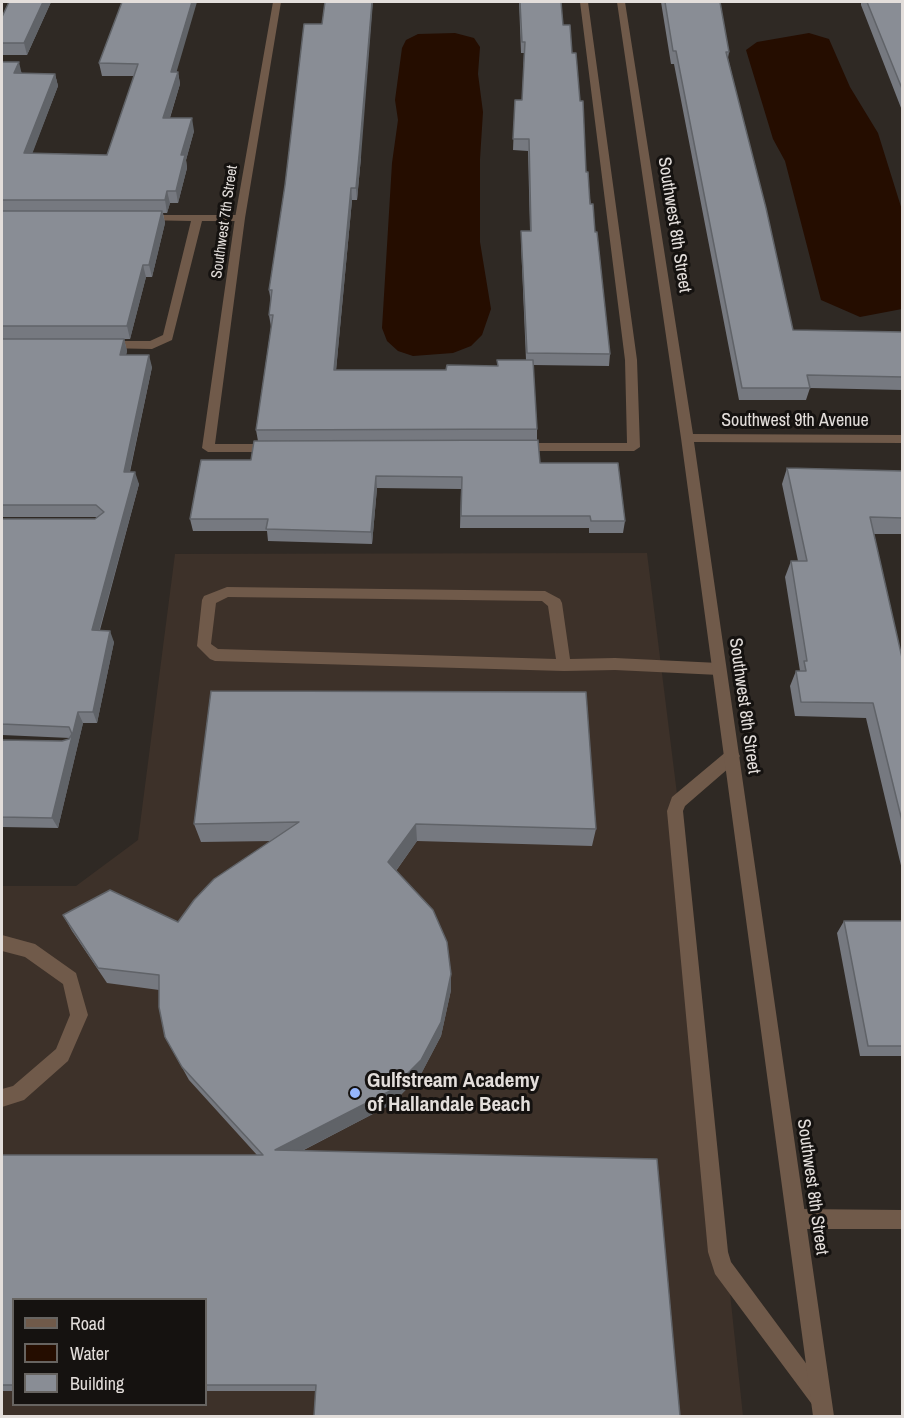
<!DOCTYPE html>
<style>
body{margin:0}
#map{position:relative;width:904px;height:1418px;overflow:hidden;background:#2f2924;font-family:"Archivo Narrow",sans-serif}
canvas{display:block}
.frame{position:absolute;inset:0;border:3px solid #e3dedb;pointer-events:none}
.legend{position:absolute;left:12px;top:1298px;width:195px;height:108px;box-sizing:border-box;background:#151210;border:2px solid #676461;margin:0;padding:8px 10px;list-style:none;font-size:18px;color:#e3dedb}
.legend li{display:flex;align-items:center;gap:12px;height:30px}
.legend b{width:30px;border:2px solid #676461}
</style>
<div id="map">
<canvas width="904" height="1418"></canvas>
<div class="frame"></div>
<ul class="legend">
<li><b style="height:8px;background:#705a4a"></b>Road</li>
<li><b style="height:16px;background:#250d00"></b>Water</li>
<li><b style="height:16px;background:#898d95"></b>Building</li>
</ul>
</div>
<script>
const g = document.querySelector('canvas').getContext('2d');
g.lineJoin = 'round';
function fillPath(path, color) {
  g.fillStyle = color;
  g.fill(path, 'evenodd');
}
function poly(rows) {
  const path = new Path2D();
  for (const r of rows) {
    path.moveTo(r[0], r[1]);
    for (let i = 2; i < r.length; i += 2) path.lineTo(r[i], r[i + 1]);
  }
  return path;
}
function trace(path, color, width, dash) {
  g.strokeStyle = color;
  g.lineWidth = width;
  g.lineCap = dash ? 'butt' : 'round';
  g.setLineDash(dash || []);
  g.stroke(path);
}
function label(font, color, halo, rows, align = 'center') {
  g.font = font + ' "Archivo Narrow",sans-serif';
  g.lineWidth = 6;
  g.setLineDash([]);
  g.textBaseline = 'middle';
  g.strokeStyle = halo;
  g.fillStyle = color;
  for (const [text, x, y, turn = 0] of rows) {
    g.save();
    g.translate(x, y);
    g.rotate((+turn || 0) * Math.PI / 180);
    g.textAlign = isNaN(turn) ? turn : align;
    if (halo) g.strokeText(text, 0, 0);
    g.fillText(text, 0, 0);
    g.restore();
  }
}
const built = poly([
 [647,553,678,802,743,1416,2,1416,2,886,76,886,138,840,175,554],
 [14,1300,206,1300,206,1404,14,1404]
]);
const water = poly([
 [455,33,474,38,480,47,478,74,483,112,480,159,480,242,491,309,482,335,471,346,453,353,413,356,398,351,387,341,382,328,392,163,398,120,395,100,402,48,406,40,418,34],
 [809,33,829,39,850,87,878,133,902,210,902,309,860,317,821,300,785,161,773,139,746,50,757,42]
]);
const lane = poly([
 [144,215,240,215,245,218,240,221,202,221,172,340,152,349,103,348,103,342,107,341,150,341,163,335,191,221,140,220,140,216,144,215],
 [227,587,545,591,560,599,562,603,570,659,615,658,719,663,724,665,726,669,724,673,719,675,615,670,564,671,215,661,210,659,197,646,202,600,204,596,227,587],
 [228,597,542,601,548,606,556,659,218,649,211,644,216,603,228,597],
 [732,750,737,751,740,756,737,761,685,806,683,811,728,1252,731,1262,828,1393,831,1400,828,1407,821,1410,814,1407,715,1274,708,1252,667,811,672,797,727,751,732,750],
 [2,935,35,944,76,973,88,1015,68,1061,24,1100,2,1107,2,1089,13,1086,56,1049,70,1015,63,984,25,957,2,951,2,935],
 [797,1209,902,1210,902,1229,797,1229,790,1226,787,1219,790,1212,797,1209]
]);
const street = poly([
 [273,2,281,2,245,218,215,444,271,444,277,448,271,452,208,452,202,448,235,218,273,2],
 [580,2,588,2,637,360,640,447,634,451,520,451,514,447,520,443,627,443,625,360,580,2],
 [617,2,625,2,693,434,902,435,902,443,694,442,834,1416,813,1416,681,438,617,2]
]);
const wall = poly([
 [9,2,51,2,27,55,2,55,2,17],
 [122,2,177,72,178,72,180,84,170,118,194,131,186,160,187,168,178,203,170,203,167,213,163,213,165,223,152,277,146,277,130,339,124,339,127,351,126,355,152,367,130,472,139,484,100,630,114,642,97,723,83,723,58,828,2,827,2,740,62,741,69,739,70,738,2,735,2,519,95,519,97,517,2,517,2,62,22,73,55,74,58,86,32,153,107,155,134,76,102,76,99,63],
 [519,2,561,2,563,25,572,53,586,172,595,232,610,354,609,366,533,365,537,429,537,440,540,463,625,521,623,533,589,533,589,528,460,528,461,489,377,488,372,544,268,541,267,531,193,531,190,519,251,460,258,441,256,430,271,327,269,315,271,302,269,290,361,157,357,200,352,200,336,370,446,370,497,366,526,360,521,243,521,231,530,231,528,151,513,150,515,100,522,100,524,53,521,53],
 [661,2,720,2,729,52,728,58,793,330,903,332,903,390,810,388,806,400,739,400,674,64,671,64],
 [861,2,903,2,903,113,861,5],
 [787,468,903,471,903,534,874,534,903,662,903,874,866,718,795,716,790,686,796,671,800,671,785,577,791,561,798,561,782,484],
 [211,691,596,829,592,846,417,841,396,871,451,990,441,1036,421,1074,392,1104,302,1151,657,1159,316,1391,206,1391,206,1299,14,1299,14,1391,2,1391,2,1155,257,1155,189,1080,165,1037,159,990,107,983,72,931,63,915,178,922,272,841,201,842,194,824],
 [844,921,903,921,903,1056,860,1056,837,933]
]);
const shadedWall = poly([
 [43,2,51,2,27,55,24,43],
 [192,2,197,2,173,84,171,72],
 [372,2,373,2,361,157,357,200,356,188],
 [19,62,22,75,14,73],
 [178,72,180,84,166,130,163,118],
 [55,74,58,86,28,165,24,153],
 [192,118,194,131,186,160,187,168,178,203,176,191,181,155],
 [351,188,352,200,335,382,334,370],
 [167,191,170,203,167,213,165,200],
 [162,211,165,223,152,277,149,265],
 [143,265,146,277,130,339,127,326],
 [124,339,127,351,123,368,120,355],
 [149,355,152,367,127,484,124,472],
 [135,472,139,484,96,642,92,630],
 [376,476,377,488,372,544,371,532],
 [110,631,114,642,97,723,93,712],
 [78,712,83,723,58,828,52,818],
 [416,824,417,841,390,879,388,862],
 [451,974,451,990,441,1036,421,1074,392,1104,280,1162,275,1150]
]);
const building = poly([
 [9,2,43,2,24,43,2,43,2,17,9,2],
 [122,2,192,2,171,72,178,72,163,118,192,118,181,155,185,155,176,191,167,191,165,200,2,200,2,62,19,62,14,73,55,74,24,153,107,155,138,64,99,63,122,2],
 [325,2,372,2,360,145,356,188,351,188,334,370,446,370,447,365,498,366,497,360,533,360,537,429,256,430,273,315,269,315,272,290,269,290,285,185,304,24,322,24,325,2],
 [520,2,561,2,563,25,570,25,572,53,576,53,580,101,583,101,586,172,588,172,590,204,593,204,595,232,597,232,610,354,527,353,521,231,531,231,529,139,513,139,515,100,522,100,525,42,522,42,520,2],
 [665,2,720,2,729,52,726,52,766,208,793,330,903,332,903,377,807,375,810,388,742,388,676,51,673,51,665,2],
 [867,2,903,2,903,91,867,2],
 [2,211,162,211,149,265,143,265,127,326,2,326,2,211],
 [2,339,124,339,120,355,149,355,124,472,135,472,92,630,110,631,93,712,78,712,52,818,2,817,2,740,62,741,69,739,72,734,69,727,2,724,2,519,95,519,104,512,96,505,2,505,2,339],
 [538,440,540,463,618,463,625,521,591,521,590,516,461,516,462,477,376,476,371,532,266,529,268,519,190,519,201,460,251,460,254,441,538,440],
 [787,468,903,471,903,518,870,517,903,662,903,825,873,703,801,702,796,671,806,671,804,661,807,661,791,561,807,561,787,468],
 [211,691,586,692,596,829,416,824,388,862,433,910,447,942,451,974,441,1022,421,1060,390,1091,275,1150,657,1159,680,1416,314,1416,316,1385,206,1385,206,1299,14,1299,14,1385,2,1385,2,1155,263,1155,182,1067,165,1037,159,1007,159,975,98,968,63,915,110,890,178,922,194,900,214,879,299,822,194,824,211,691],
 [844,921,903,921,903,1046,868,1046,844,921]
]);
const markers = [
 [355,1093,6,"#95b6fd"]
];
const farStreetnames = [
 ["Southwest 7th Street",225,222,-82]
];
const streetNames = [
 ["Southwest 8th Street",674,225,81],
 ["Southwest 9th Avenue",795,421],
 ["Southwest 8th Street",744,706,82],
 ["Southwest 8th Street",812,1187,82]
];
const nearPoinames = [
 ["Gulfstream Academy",367,1081],
 ["of Hallandale Beach",367,1105]
];
fillPath(built, '#3d3129');
fillPath(water, '#250d00');
fillPath(lane, '#705a4a');
fillPath(street, '#705a4a');
fillPath(wall, '#767980');
fillPath(shadedWall, '#606368');
fillPath(building, '#898d95');
trace(building, '#606368', 1.5);
for (const [x, y, r, color] of markers) {
  const dot = new Path2D();
  dot.arc(x, y, r, 0, 2 * Math.PI);
  g.fillStyle = color;
  g.fill(dot);
  trace(dot, '#151210', 2);
}
label('15px', '#e3dedb', '#151210', farStreetnames);
label('18px', '#e3dedb', '#151210', streetNames);
label('bold 21px', '#e3dedb', '#151210', nearPoinames, 'left');
</script>
